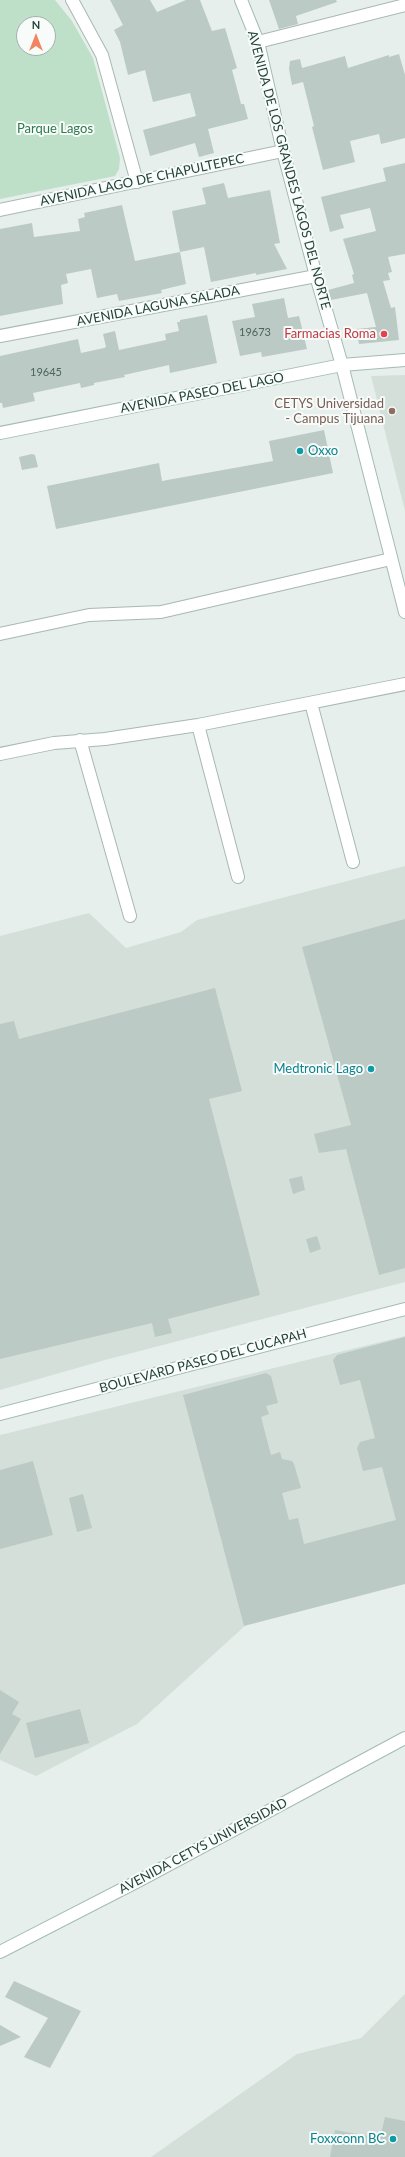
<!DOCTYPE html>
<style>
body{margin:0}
#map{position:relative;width:405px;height:2157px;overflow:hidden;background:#e6efeb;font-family:Lato,sans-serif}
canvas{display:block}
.north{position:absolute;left:16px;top:16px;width:40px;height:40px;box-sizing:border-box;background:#f7fbf9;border:1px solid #a3b1ad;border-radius:50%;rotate:0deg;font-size:11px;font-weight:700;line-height:16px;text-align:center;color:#24423a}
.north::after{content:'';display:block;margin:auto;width:14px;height:18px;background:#f4845f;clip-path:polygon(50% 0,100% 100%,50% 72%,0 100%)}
</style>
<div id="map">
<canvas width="405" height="2157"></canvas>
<div class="north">N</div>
</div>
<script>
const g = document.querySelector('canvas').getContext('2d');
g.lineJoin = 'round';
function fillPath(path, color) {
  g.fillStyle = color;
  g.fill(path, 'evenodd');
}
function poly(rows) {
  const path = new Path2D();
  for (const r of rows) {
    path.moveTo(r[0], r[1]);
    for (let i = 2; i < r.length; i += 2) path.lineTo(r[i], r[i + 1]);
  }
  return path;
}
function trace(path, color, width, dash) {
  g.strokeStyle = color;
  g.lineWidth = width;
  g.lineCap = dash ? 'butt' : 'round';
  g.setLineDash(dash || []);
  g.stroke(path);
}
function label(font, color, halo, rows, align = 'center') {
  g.font = font + ' Lato,sans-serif';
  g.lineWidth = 4;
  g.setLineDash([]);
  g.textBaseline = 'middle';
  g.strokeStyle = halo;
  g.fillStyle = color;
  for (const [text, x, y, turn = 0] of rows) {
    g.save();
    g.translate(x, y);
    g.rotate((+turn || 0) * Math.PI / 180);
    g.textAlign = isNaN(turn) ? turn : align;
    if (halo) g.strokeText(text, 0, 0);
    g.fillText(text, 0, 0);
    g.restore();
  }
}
const built = poly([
 [405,375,405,511,371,376],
 [405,866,405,1282,105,1360,0,1390,0,936,89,913,126,948,181,932,197,920],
 [405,1336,405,1582,247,1624,137,1724,36,1776,0,1760,0,1435],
 [405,1994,405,2157,151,2157,297,2054,361,2038]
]);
const green = poly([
 [0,0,55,0,72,21,93,58,120,158,119,169,115,176,0,199],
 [24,24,48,24,48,48,24,48]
]);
const building = poly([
 [110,0,150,0,157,12,186,0,200,0,212,31,225,28,237,68,232,70,239,96,241,104,244,104,248,119,208,129,214,153,199,157,195,143,150,156,143,130,196,116,190,93,153,102,145,70,128,75,120,42,114,30,123,25],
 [269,0,336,0,337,2,296,16,298,24,279,29],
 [399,54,405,75,405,138,381,144,379,134,350,141,355,162,323,170,312,127,314,126,303,82,292,85,289,69,290,61,300,59,302,68,345,56,348,68,389,55,389,57],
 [405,163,405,254,388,257,392,272,388,273,390,280,383,281,391,308,395,307,399,340,359,344,356,329,376,327,367,293,331,300,328,290,354,283,352,275,354,274,343,239,376,231,370,208,340,215,344,228,330,232,321,197,386,181,383,168],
 [224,183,228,198,270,190,280,243,274,244,287,269,256,275,256,273,211,282,204,247,180,252,186,284,161,290,162,293,119,301,117,294,97,298,91,269,66,274,68,283,61,285,63,304,0,316,0,229,32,223,34,237,80,231,78,219,85,217,84,213,122,205,135,261,180,252,172,211,206,204,202,188],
 [284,298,288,318,299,316,307,349,262,357,261,352,240,356,232,321,255,317,252,304],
 [207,315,217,363,170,373,169,365,124,375,125,377,94,383,94,385,81,388,80,383,33,393,35,401,3,408,2,403,0,403,0,356,78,339,81,353,104,348,106,347,103,334,115,331,119,350,166,340,165,334,179,331,177,322,180,322,180,320],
 [324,430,333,473,56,529,47,486,159,463,162,481,273,461,269,441],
 [32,454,35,455,38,467,22,470,19,457],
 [405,919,405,1268,379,1275,346,1149,319,1153,314,1134,351,1125,302,947],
 [215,988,242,1091,209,1099,260,1295,168,1319,172,1333,155,1337,152,1323,0,1359,0,1024,14,1021,19,1039],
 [302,1176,305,1190,293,1194,289,1179],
 [317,1236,321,1249,310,1253,306,1239],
 [405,1337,405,1584,244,1626,183,1395,266,1373,271,1376,278,1403,266,1406,269,1414,261,1417,271,1455,280,1452,282,1459,292,1461,294,1464,301,1488,282,1493,289,1520,298,1518,304,1544,396,1520,382,1467,363,1471,357,1448,360,1442,375,1438,360,1380,340,1385,333,1360,337,1355],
 [33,1461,53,1535,0,1549,0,1470],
 [83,1494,92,1528,77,1532,69,1498],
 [0,1690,19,1702,12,1714,21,1719,0,1754],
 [80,1709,89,1743,35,1758,26,1723],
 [14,1981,81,2011,50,2068,24,2057,48,2018,5,1997],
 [0,2025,21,2037,0,2046],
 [385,2117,405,2121,405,2157,330,2157,335,2130,380,2138]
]);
const street = poly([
 [72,0,102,55,137,182],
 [258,42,405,5],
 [0,210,283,151],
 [0,336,316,276],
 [0,634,89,615,161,612,391,559],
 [311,703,353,862],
 [198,725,238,877],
 [80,740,130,916],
 [0,754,54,743,105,739,198,725,405,684]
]);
const secondary = poly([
 [241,0,258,42,283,151,316,276,342,365,405,612],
 [0,433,342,365,405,360],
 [0,1414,405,1309],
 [0,1952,142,1879,405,1738]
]);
const markers = [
 [384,334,4,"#e0444e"],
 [392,411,4,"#8d6e63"],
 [300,451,4,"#0f9aa8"],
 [371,1069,4,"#0f9aa8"],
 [393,2139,4,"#0f9aa8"]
];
const numberNames = [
 ["19673",255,332],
 ["19645",46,372]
];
const parkNames = [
 ["Parque Lagos",55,129]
];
const streetNames = [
 ["AVENIDA DE LOS GRANDES LAGOS DEL NORTE",289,170,75],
 ["AVENIDA LAGO DE CHAPULTEPEC",142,180,-12],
 ["AVENIDA LAGUNA SALADA",158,306,-11],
 ["AVENIDA PASEO DEL LAGO",202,393,-11],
 ["BOULEVARD PASEO DEL CUCAPAH",203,1361,-15],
 ["AVENIDA CETYS UNIVERSIDAD",203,1846,-28]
];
const healthNames = [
 ["Farmacias Roma",376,334]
];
const educationNames = [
 ["CETYS Universidad",384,404],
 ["- Campus Tijuana",384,419]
];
const cultureNames = [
 ["Oxxo",308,451,"left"],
 ["Medtronic Lago",363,1069],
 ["Foxxconn BC",385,2139]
];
fillPath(built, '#d4dfda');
fillPath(green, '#bfe0c8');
fillPath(building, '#bbcac4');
trace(street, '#a8b8b2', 14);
trace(secondary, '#a4bbb3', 14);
trace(street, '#fff', 12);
trace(secondary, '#fff', 12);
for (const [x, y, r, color] of markers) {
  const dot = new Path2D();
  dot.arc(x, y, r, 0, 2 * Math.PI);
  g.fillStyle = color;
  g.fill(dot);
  trace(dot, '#f7fbf9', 1.5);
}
label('11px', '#4a645c', null, numberNames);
label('13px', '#2d7a4b', '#f7fbf9', parkNames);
label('13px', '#24423a', '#f7fbf9', streetNames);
label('13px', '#be3a42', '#f7fbf9', healthNames, 'right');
label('13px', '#785e54', '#f7fbf9', educationNames, 'right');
label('13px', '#0d838f', '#f7fbf9', cultureNames, 'right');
</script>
